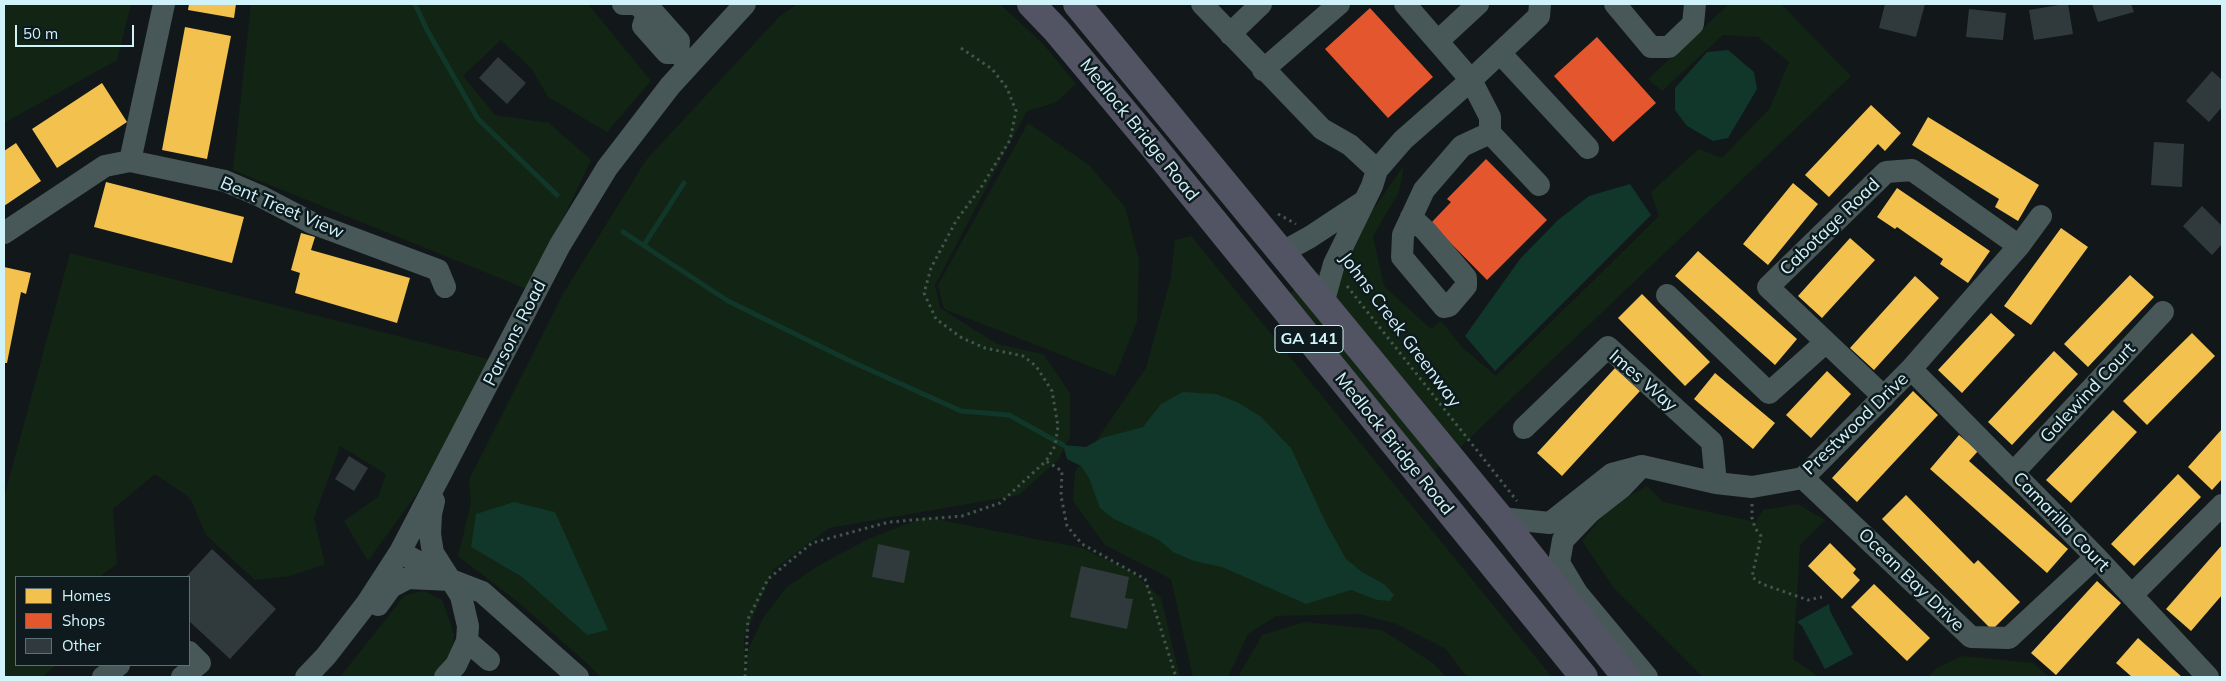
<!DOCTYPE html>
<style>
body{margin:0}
#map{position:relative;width:2226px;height:681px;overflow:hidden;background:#12181a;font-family:Mulish,sans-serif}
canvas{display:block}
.frame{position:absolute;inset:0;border:5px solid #d0f3f9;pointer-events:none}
.legend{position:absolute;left:15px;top:576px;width:175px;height:90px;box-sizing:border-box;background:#0e1a1d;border:1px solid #5c7175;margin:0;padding:6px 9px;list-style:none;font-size:15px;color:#d0f3f9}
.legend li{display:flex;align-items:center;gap:10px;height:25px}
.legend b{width:25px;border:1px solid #5c7175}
.scale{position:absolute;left:15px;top:25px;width:119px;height:22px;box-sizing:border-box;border:2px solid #d0f3f9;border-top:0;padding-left:6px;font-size:15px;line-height:18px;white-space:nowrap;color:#d0f3f9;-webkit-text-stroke:4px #0e1a1d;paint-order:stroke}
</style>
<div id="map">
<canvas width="2226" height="681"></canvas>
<div class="frame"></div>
<ul class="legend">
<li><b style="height:14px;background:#f2c14e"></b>Homes</li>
<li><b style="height:14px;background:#e4572e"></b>Shops</li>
<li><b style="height:14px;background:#303a3c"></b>Other</li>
</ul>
<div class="scale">50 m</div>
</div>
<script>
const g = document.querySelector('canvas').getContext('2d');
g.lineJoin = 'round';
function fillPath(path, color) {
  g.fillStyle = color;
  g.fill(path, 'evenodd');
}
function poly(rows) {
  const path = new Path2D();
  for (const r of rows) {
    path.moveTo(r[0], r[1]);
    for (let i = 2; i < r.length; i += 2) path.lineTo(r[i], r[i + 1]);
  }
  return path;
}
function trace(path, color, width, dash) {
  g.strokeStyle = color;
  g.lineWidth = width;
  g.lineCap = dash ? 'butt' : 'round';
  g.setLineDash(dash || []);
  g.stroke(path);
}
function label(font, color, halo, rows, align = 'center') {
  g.font = font + ' Mulish,sans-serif';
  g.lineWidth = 5;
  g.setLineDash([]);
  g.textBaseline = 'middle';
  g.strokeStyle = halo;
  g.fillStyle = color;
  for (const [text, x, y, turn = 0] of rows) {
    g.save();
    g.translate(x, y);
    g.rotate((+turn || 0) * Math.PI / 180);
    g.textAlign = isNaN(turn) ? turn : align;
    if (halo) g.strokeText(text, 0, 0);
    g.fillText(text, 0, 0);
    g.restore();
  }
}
const green = poly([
 [4,4,131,4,117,60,4,123],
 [251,4,588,4,651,81,607,132,548,97,531,68,501,40,463,76,495,115,549,123,591,160,529,290,233,170],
 [797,4,1000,4,1043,44,1076,84,1055,103,1027,111,935,285,940,308,997,344,1043,354,1070,393,1070,437,1058,460,1019,495,829,528,773,570,744,638,746,675,748,650,763,618,787,587,818,566,868,539,925,517,1082,548,1132,572,1161,598,1180,677,600,677,590,666,518,602,458,556,471,503,469,480,563,294,646,160,779,17],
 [471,547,579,565,587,634,522,577],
 [1729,4,1781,4,1851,76,1434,472,1283,298,1342,255,1404,165,1399,192,1373,236,1384,286,1431,329,1441,321,1462,347,1496,376,1659,216,1651,192,1699,149,1722,158,1770,108,1789,62,1758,37,1723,35,1662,91,1648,79],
 [1028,123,1089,165,1125,207,1139,260,1137,322,1115,376,944,309,938,285],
 [1191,236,1552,677,1467,677,1445,648,1397,624,1359,614,1276,616,1248,634,1228,677,1193,677,1171,579,1105,545,1073,501,1075,472,1146,368,1171,278,1175,240],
 [70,253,496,361,417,493,368,561,344,521,378,497,386,474,340,446,314,518,325,564,290,576,255,580,206,535,190,498,155,474,113,509,117,564,99,577,16,577,16,665,56,665,42,677,4,677,4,498],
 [1647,486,1663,502,1756,522,1763,510,1798,504,1825,520,1800,545,1793,659,1819,677,1703,677,1614,588,1582,541,1611,506],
 [424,591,442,600,454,634,452,652,433,677,340,677,405,595],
 [1305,622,1382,630,1433,663,1446,677,1238,677,1262,635],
 [1962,656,2033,663,2049,677,1928,677,1937,668]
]);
const water = poly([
 [1728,50,1754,72,1757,89,1728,138,1713,141,1687,126,1675,110,1675,88,1707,52],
 [1630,184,1651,215,1495,371,1465,336,1520,259,1558,220,1589,196],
 [1183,392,1216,394,1237,402,1260,416,1291,448,1326,523,1346,559,1362,572,1384,584,1394,595,1390,601,1377,600,1351,590,1306,604,1222,567,1194,561,1173,552,1159,540,1114,519,1100,508,1089,478,1081,466,1067,459,1063,445,1086,447,1102,438,1143,427,1161,404],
 [514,502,555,512,608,630,587,635,522,577,471,547,476,514],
 [1829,604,1830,611,1853,654,1825,669,1802,626,1797,622]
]);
const homes = poly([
 [189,4,236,4,234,18,188,10],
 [185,27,231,36,207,159,162,150],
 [102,83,127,122,57,168,32,129],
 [1871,105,1901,133,1885,151,1878,144,1829,197,1805,175],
 [1928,117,2039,185,2018,221,1995,207,1999,199,1912,145],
 [16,143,41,181,4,206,4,151],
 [106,182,244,217,232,263,94,227],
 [1793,183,1818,204,1768,265,1743,244],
 [1897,188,1990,251,1968,283,1940,264,1943,259,1897,227,1895,229,1877,217],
 [2061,228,2088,247,2031,325,2004,306],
 [301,233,315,237,311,250,410,278,397,323,295,293,300,273,291,270],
 [1850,238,1875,260,1822,318,1798,296],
 [1698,251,1797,339,1775,365,1675,276],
 [4,267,31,273,26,294,21,292,7,363,4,363],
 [2130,275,2154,297,2088,367,2064,344],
 [1915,276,1939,298,1874,370,1850,348],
 [1642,294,1710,362,1685,386,1618,318],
 [1991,313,2015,335,1962,393,1938,370],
 [2192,333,2215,356,2147,425,2123,401],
 [2054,351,2078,374,2012,445,1988,422],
 [1615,368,1640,391,1562,476,1537,453],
 [1827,371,1851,394,1811,438,1786,415],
 [1715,373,1775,423,1753,449,1694,399],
 [1913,391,1938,415,1857,502,1832,478],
 [2113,410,2137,432,2071,503,2046,480],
 [2222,429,2222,479,2212,490,2188,467],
 [1959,435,1978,451,1969,461,2068,549,2047,573,1930,469],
 [2178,474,2201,497,2134,566,2111,544],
 [1906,495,1974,564,1978,560,2020,602,1992,630,1882,519],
 [1830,543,1856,569,1853,573,1860,580,1842,599,1808,566],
 [2222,545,2222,595,2191,631,2166,609],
 [2097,581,2121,603,2056,675,2031,653],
 [1874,584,1930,638,1907,661,1851,607],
 [2138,638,2182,677,2132,677,2116,663]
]);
const shops = poly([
 [1370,8,1433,77,1388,118,1325,49],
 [1597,37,1656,103,1613,142,1554,76],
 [1486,159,1547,220,1487,280,1431,223,1451,202,1447,199]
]);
const stream = poly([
 [415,4,427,30,478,119,557,195],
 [623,232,728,301,848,360,961,411,1009,415,1063,445],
 [644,245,684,183]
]);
const building = poly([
 [1885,4,1925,4,1916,37,1879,28],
 [2065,4,2068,4,2073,34,2034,40,2029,10],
 [2092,4,2131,4,2134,12,2098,22],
 [1969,9,2006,13,2003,40,1966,37],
 [498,57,526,83,507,104,479,78],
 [2212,71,2222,80,2222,107,2209,122,2186,101],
 [2154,142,2184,144,2182,187,2151,185],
 [2202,206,2222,226,2222,244,2212,255,2183,226],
 [349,456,368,468,354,491,335,479],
 [878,544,910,551,904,583,872,577],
 [212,549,276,609,230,659,189,621,189,577,186,577],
 [1081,566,1129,577,1125,598,1133,599,1127,629,1070,617]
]);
const path = poly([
 [961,48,992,69,1007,88,1016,111,1010,140,982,186,956,221,931,268,924,293,936,319,962,338,985,348,1023,356,1036,366,1052,391,1058,426,1055,446,1046,461],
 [1278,214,1296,224],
 [1347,286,1517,501],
 [1752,504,1752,518,1755,528,1761,536,1752,577,1762,584,1808,600,1822,597],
 [745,677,748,619,768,579,812,543,889,522,962,516,1000,503,1046,461,1062,471,1061,496,1067,526,1082,544,1145,579,1176,677]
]);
const minor = poly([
 [623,4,637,4,647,14,655,14,679,41,678,53],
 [1202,4,1322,129,1350,145,1377,170,1403,140,1471,80,1539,16,1540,4],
 [1405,4,1471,80,1490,117,1490,133,1539,185],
 [1615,4,1651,47,1669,47,1693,24,1695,4],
 [647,14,643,26,667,53,678,53,687,62],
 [1230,34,1261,4],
 [1438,41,1478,4],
 [1500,53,1588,148],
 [1263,70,1339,4],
 [130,161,164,4],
 [1411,217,1426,231,1466,278,1466,286,1449,306,1444,307,1402,257,1403,235,1424,190,1462,146,1490,133],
 [4,233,105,166,130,161,225,181,260,196,312,223,438,270,445,287],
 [1281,253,1310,237,1363,202],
 [1667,295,1769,393,1826,342],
 [1323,304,1334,264,1372,186,1377,170],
 [1911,369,2096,557,2208,677],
 [1884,397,1768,287,1886,172,1912,170,2019,246],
 [1524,428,1608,347,1712,442,1716,483],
 [1641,467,1622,487,1590,512,1563,540,1559,563,1577,593,1647,677],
 [2013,473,2163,312],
 [1803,478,1971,637,2009,638,2096,557],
 [434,501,431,514,430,534,433,553,449,578],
 [1500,518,1550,523,1612,474,1642,466,1716,483,1752,487,1803,478,1911,369,2019,246,2041,216],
 [400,552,451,580,461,596,468,626,467,641,456,665,445,677],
 [2132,595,2222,505],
 [378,605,391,587,408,578,451,580,482,592,578,677],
 [467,641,489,660],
 [103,677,119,665],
 [182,677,200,663,189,652],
 [306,677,326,656,367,603,400,552,560,245,607,168,670,86,745,4]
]);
const highway = poly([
 [1031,4,1056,30,1152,145,1584,677],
 [1077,4,1500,518,1626,677]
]);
const shields = [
 [1309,339,68]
];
const shieldNames = [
 ["GA 141",1309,339]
];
const streetNames = [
 ["Medlock Bridge Road",1139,130,51],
 ["Bent Treet View",282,208,23],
 ["Cabotage Road",1830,227,-44],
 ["Johns Creek Greenway",1400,330,53],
 ["Parsons Road",515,333,-63],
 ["Imes Way",1643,381,41],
 ["Galewind Court",2088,393,-47],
 ["Prestwood Drive",1856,424,-44],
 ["Medlock Bridge Road",1394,444,51],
 ["Camarilla Court",2061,522,46],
 ["Ocean Bay Drive",1911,580,44]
];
fillPath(green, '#122413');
fillPath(water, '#10372a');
fillPath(homes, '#f2c14e');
fillPath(shops, '#e4572e');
trace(stream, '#10372a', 5);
fillPath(building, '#303a3c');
trace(path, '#43564d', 3, [2.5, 4]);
trace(minor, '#485859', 22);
trace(highway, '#535463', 28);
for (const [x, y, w] of shields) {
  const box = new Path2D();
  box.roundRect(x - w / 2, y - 13.5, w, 27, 4);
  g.fillStyle = '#0e1a1d';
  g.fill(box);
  trace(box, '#d0f3f9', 1);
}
label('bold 16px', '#d0f3f9', null, shieldNames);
label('18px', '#d0f3f9', '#0e1a1d', streetNames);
</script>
